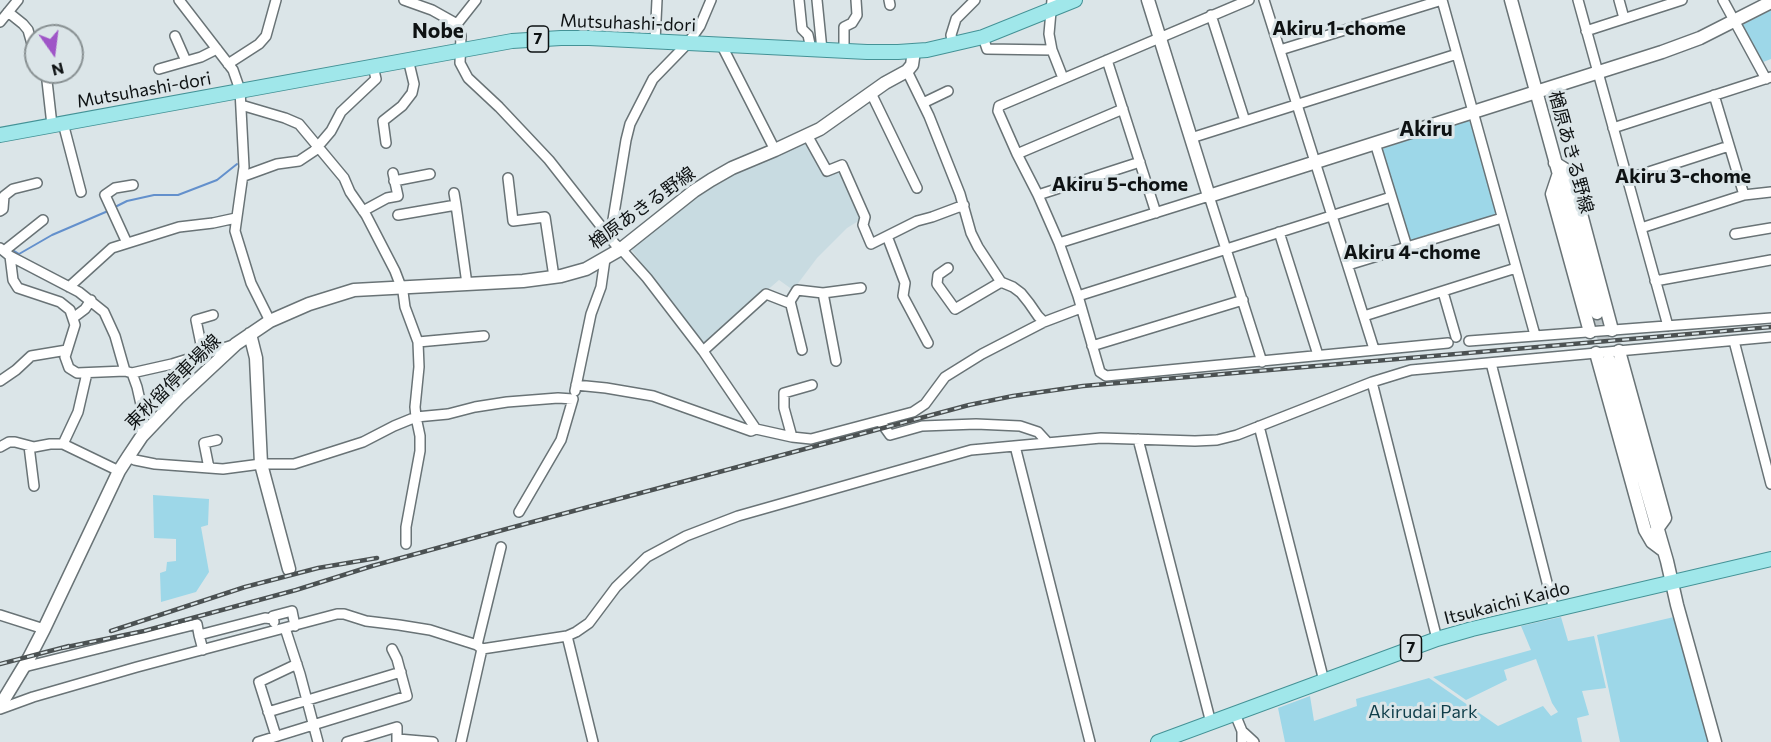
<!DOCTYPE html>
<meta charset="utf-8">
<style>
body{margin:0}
#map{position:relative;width:1771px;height:742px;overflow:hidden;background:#dbe5e8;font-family:Commissioner,sans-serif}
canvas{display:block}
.north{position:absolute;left:24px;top:24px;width:60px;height:60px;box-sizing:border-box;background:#dbe5e8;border:2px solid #899193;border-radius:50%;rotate:166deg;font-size:16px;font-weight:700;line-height:24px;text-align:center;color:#0e1213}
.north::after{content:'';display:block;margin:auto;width:21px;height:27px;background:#9f55c7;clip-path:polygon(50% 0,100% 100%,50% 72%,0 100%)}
</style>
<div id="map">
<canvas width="1771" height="742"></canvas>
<div class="north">N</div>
</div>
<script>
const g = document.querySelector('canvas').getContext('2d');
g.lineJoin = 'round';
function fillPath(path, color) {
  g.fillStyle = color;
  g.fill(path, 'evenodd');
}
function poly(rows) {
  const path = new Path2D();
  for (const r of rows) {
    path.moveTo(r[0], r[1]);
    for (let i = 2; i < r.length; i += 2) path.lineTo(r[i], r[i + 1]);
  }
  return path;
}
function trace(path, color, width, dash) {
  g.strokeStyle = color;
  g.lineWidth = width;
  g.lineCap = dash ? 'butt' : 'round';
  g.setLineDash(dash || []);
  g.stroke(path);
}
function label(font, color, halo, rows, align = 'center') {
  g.font = font + ' Commissioner,"Noto Sans JP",sans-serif';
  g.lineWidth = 6;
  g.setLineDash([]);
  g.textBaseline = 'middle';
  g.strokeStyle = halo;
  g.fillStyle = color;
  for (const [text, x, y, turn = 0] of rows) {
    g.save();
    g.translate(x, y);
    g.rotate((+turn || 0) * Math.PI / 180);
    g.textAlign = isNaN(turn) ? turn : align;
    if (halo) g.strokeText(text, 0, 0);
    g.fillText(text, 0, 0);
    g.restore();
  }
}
const built = poly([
 [802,142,806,143,826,176,837,170,841,171,860,213,860,220,847,228,817,258,793,290,779,280,703,346,631,249,685,204,733,173]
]);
const green = poly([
 [1771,10,1771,59,1763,62,1742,25],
 [1468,121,1473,124,1498,211,1495,217,1413,242,1408,239,1381,153,1384,148],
 [153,495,209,499,208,525,201,527,209,572,196,592,161,602,160,573,166,571,167,562,176,561,176,539,154,538],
 [1561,617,1568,641,1594,636,1606,688,1582,691,1589,715,1577,718,1582,742,1285,742,1278,708,1310,696,1314,721,1357,706,1356,699,1429,678,1498,726,1543,706,1551,716,1558,712,1552,703,1536,659,1504,670,1507,680,1466,700,1433,677,1531,650,1521,626],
 [1674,617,1708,742,1620,742,1597,635]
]);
const stream = poly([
 [113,208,127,201,154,195,178,195,217,180,237,164],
 [11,249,19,254,52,235,108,211]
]);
const secondaryTunnel = poly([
 [1597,313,1609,360]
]);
const street = poly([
 [179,0,233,70,240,90,244,167,235,231,251,283,270,321],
 [404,0,432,10,457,24,461,36,460,63,468,78,499,107,549,160,615,244,621,249,647,278,703,351,756,429],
 [799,0,802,29,808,35,811,49],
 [817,0,822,50],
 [889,0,890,5],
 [1052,0,1049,34,1052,50,1063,78],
 [1249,0,999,106,998,111,1017,154,1038,195,1059,243,1078,296,1100,372,1106,376,1448,343],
 [1264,0,1374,349],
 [1442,0,1535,335],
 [1578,0,1668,326],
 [1619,0,1624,18],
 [1723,0,1766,79],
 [8,12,23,24,28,30,32,44],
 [1211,15,1245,121],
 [0,22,18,0],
 [457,24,476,0],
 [1586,31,1682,0],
 [175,36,186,61],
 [983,37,987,49,1052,50],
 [655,41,657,0],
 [721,44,775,150],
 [953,45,951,35,956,19,975,0],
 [1280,50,1442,0],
 [844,51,844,27,852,23,857,15,856,0],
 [1107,60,1156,213],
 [228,64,259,44,266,36,276,0],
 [159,69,201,57,217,49],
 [907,71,929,116,960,194,971,233,978,247,1001,282,1013,287,1021,293,1029,303,1038,316,1044,322],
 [46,72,52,125],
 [871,93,917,188],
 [1714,95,1744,195],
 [923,103,948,91],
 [63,123,81,192],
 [1613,128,1771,77],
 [807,135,827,171,842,165,865,217,863,225,871,244,917,221,932,217,964,205],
 [1191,138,1457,54],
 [386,143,383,121,402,106,412,93,414,84,408,59],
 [1375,143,1407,247],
 [1017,154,1123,109],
 [244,176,277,164,299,161,314,151,331,131,341,112,376,79,373,66],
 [508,178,513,221,545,217,554,277],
 [1627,179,1729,146],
 [394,181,430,174],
 [454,193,456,205],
 [1038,195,1140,162],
 [0,211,3,209,4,196,13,189,37,183],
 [363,211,387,198,398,196,393,173],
 [398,215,456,205,467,284],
 [1641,228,1744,195,1771,192],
 [1279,232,1318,355],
 [1735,234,1771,228],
 [887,236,905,283,903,296,928,343],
 [610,238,626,140,630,124,653,79,688,43,700,26,711,0],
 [127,243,105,195,115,188,133,185],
 [1059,243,1209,196,1262,362],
 [0,248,10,256,79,292,104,312,115,336,125,371,132,373,137,387,142,409,142,436],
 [4,251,43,220],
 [10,256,13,280,18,288,60,302,70,310,75,325,65,357,69,368,77,373,125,371],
 [1348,265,1502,218],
 [948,268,938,275,937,284,955,309,1001,282],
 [1655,281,1771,260],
 [69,287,112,248,179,227,213,223,236,218],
 [1443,292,1456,337],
 [823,293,836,361],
 [1078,296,1391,197],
 [790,301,802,350],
 [1364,316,1516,268],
 [73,318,85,309,91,300],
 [1469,341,1771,318],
 [1734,341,1771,484],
 [418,342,484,336],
 [1092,346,1243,300],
 [703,351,766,294,789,303,797,290,823,293,861,288],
 [203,354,196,320,213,315],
 [1491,363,1554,610],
 [132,373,172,364,233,345],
 [0,381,16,370,31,356,67,350],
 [1372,382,1437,639],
 [576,385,606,388,653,396,751,431,756,429,792,437,811,439,913,412,925,404,945,377,982,354,1044,322,1081,308],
 [575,391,591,314,601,287,605,259],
 [880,421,890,435,922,426,976,424,1020,426,1038,432,1048,443],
 [1259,426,1324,681],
 [792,437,784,408,784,393,812,385],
 [1138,439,1211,723],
 [63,444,78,412,87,373],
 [29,446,34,486],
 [1015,446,1090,742],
 [0,447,9,442,15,442,34,447,50,444,63,444,119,471],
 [128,457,135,460,155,464,223,469,261,464,294,464,363,442,394,426,416,417,415,407,419,367,418,342,405,307,403,292,395,271,366,215,350,192,344,178,299,124,285,118,241,105],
 [209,468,204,443,217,440],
 [406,544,406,527,420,451,420,436,416,417,448,414,475,407,507,402,558,398,573,399,561,440,519,512],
 [0,615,44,629],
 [274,622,273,616,292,611,295,626],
 [285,628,300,674,318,742],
 [567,636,593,742],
 [477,645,501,547],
 [203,650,199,635,265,618,273,619],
 [24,667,197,624,199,635],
 [0,709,33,697,137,667,337,614,344,614,366,621,399,625,430,630,477,645,482,649,567,636,576,632,589,623,616,587,647,557,686,536,738,516,971,450,1101,438,1195,441,1217,440,1237,435,1372,382,1411,370,1771,337],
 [268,712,401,672],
 [1235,714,1242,731,1242,742],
 [1242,731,1254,742],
 [276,736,259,682,297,664],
 [398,739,433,742],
 [258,742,407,696,397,659,392,649],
 [347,742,397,727,397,742],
 [461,742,482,649]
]);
const secondary = poly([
 [1148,0,1209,196,1662,52,1700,38,1771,2],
 [1511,0,1597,313],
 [1555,163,1566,170,1572,180,1612,330],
 [1558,176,1552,194,1590,332],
 [250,334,256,358,261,464,289,569],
 [1619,351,1665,518,1657,529],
 [1596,353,1645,530,1652,542,1664,551],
 [1609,360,1667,561,1677,605,1715,742],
 [0,706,29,658,44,629,119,471,128,457,142,436,178,398,236,344,270,321,309,304,354,290,523,281,561,276,586,269,621,249,694,191,711,180,732,168,775,150,820,129,885,83,907,71,912,65,914,51]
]);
const primary = poly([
 [0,135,512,41,561,38,589,38,867,52,898,52,927,50,983,37,1075,0],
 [1158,742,1437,639,1472,629,1771,559]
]);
const rail = poly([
 [111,631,245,587,318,568,377,558],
 [62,648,144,631,296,590,372,566,510,528,969,405,1013,396,1083,386,1771,327],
 [0,664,69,646]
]);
const shields = [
 [538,39,21],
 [1411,648,21]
];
const shieldNames = [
 ["7",538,39],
 ["7",1411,648]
];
const streetNames = [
 ["Mutsuhashi-dori",628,23,2],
 ["Mutsuhashi-dori",144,90,-10],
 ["楢原あきる野線",1571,152,75],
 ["楢原あきる野線",642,208,-36],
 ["東秋留停車場線",173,382,-45],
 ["Itsukaichi Kaido",1507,603,-14]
];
const parkNames = [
 ["Akirudai Park",1423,712]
];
const neighbourhoodNames = [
 ["Akiru 1-chome",1339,28],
 ["Akiru 3-chome",1683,176],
 ["Akiru 5-chome",1120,184],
 ["Akiru 4-chome",1412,252]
];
const quarterNames = [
 ["Nobe",438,31],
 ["Akiru",1426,129]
];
fillPath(built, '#c8dbe1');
fillPath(green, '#9dd7e8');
trace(stream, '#6390cc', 2);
trace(secondaryTunnel, '#bcc5c8', 12, [12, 6]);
trace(street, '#697376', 12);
trace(secondary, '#697376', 15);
trace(primary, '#449296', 16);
trace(street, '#fff', 9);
trace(secondary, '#fff', 12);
trace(primary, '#a0e7ea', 14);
trace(rail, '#4b5152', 4.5);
trace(rail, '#dbe5e8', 2, [7]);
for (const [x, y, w] of shields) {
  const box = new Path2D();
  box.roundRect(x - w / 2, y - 13, w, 26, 4.5);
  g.fillStyle = '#dbe5e8';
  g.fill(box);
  trace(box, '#0e1213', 1.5);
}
label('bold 16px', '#0e1213', null, shieldNames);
label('18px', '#0e1213', '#dbe5e8', streetNames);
label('18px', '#0f3e4a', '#dbe5e8', parkNames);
label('bold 20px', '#0e1213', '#dbe5e8', neighbourhoodNames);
label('bold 21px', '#0e1213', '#dbe5e8', quarterNames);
</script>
